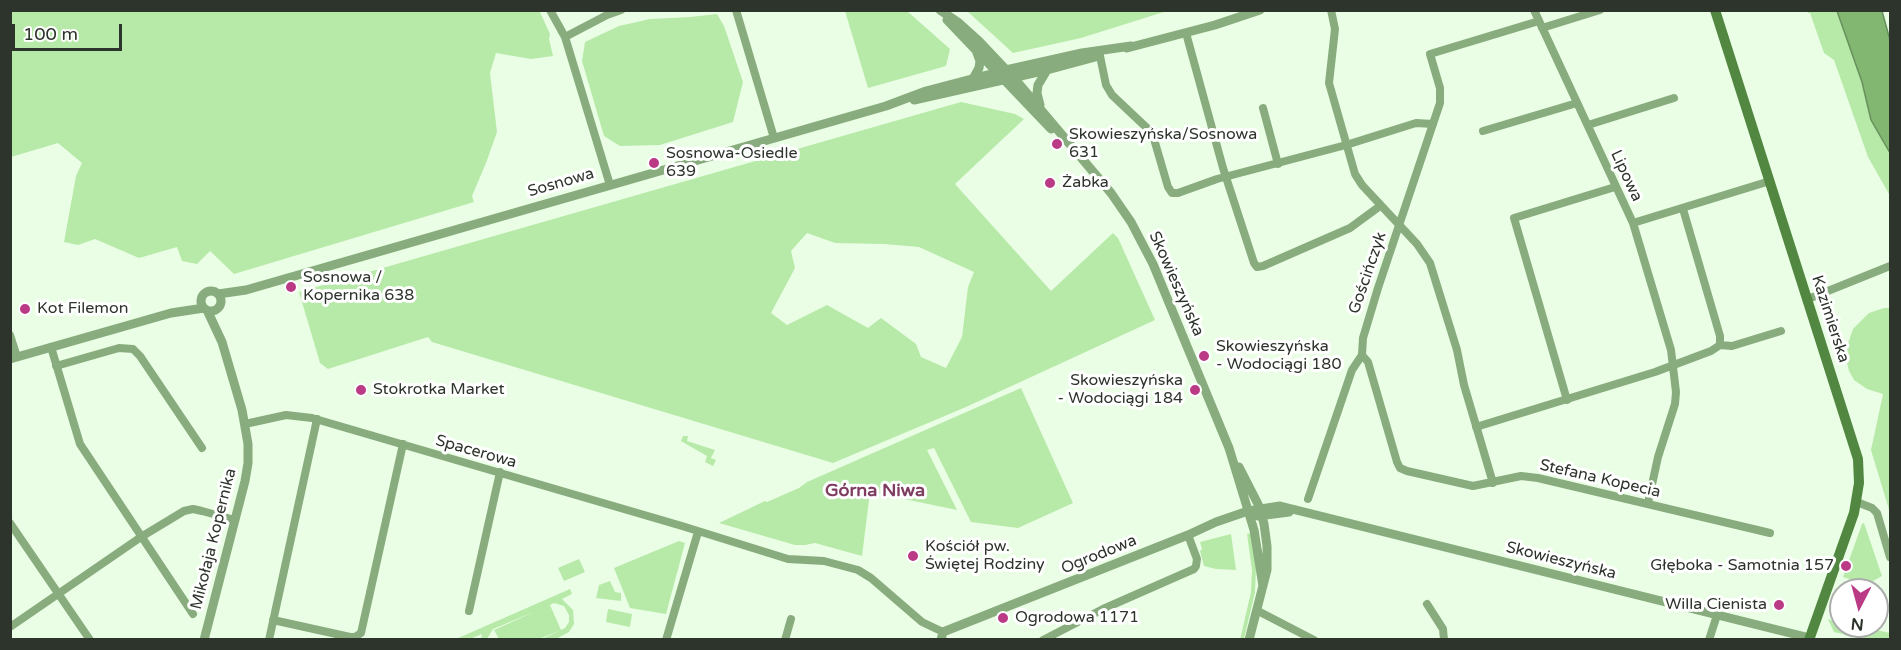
<!DOCTYPE html>
<meta charset="utf-8">
<style>
body{margin:0}
#map{position:relative;width:1901px;height:650px;overflow:hidden;background:#eafee5;font-family:"Varela Round",sans-serif}
canvas{display:block}
.frame{position:absolute;inset:0;border:12px solid #2d342b;pointer-events:none}
.north{position:absolute;left:1829px;top:578px;width:60px;height:60px;box-sizing:border-box;background:#fff;border:2px solid #abaeaa;border-radius:50%;rotate:186deg;font-size:16px;font-weight:700;line-height:24px;text-align:center;color:#2d342b}
.north::after{content:'';display:block;margin:auto;width:21px;height:27px;background:#ba3a85;clip-path:polygon(50% 0,100% 100%,50% 72%,0 100%)}
.scale{position:absolute;left:12px;top:24px;width:110px;height:27px;box-sizing:border-box;border:3px solid #2d342b;border-top:0;padding-left:8px;font-size:18px;line-height:21px;white-space:nowrap;color:#2d342b;-webkit-text-stroke:4px #fff;paint-order:stroke}
</style>
<div id="map">
<canvas width="1901" height="650"></canvas>
<div class="frame"></div>
<div class="north">N</div>
<div class="scale">100 m</div>
</div>
<script>
const g = document.querySelector('canvas').getContext('2d');
g.lineJoin = 'round';
function fillPath(path, color) {
  g.fillStyle = color;
  g.fill(path, 'evenodd');
}
function poly(rows) {
  const path = new Path2D();
  for (const r of rows) {
    if (r.length === 3) {
      path.moveTo(r[0] + r[2], r[1]);
      path.arc(r[0], r[1], r[2], 0, 2 * Math.PI);
      continue;
    }
    path.moveTo(r[0], r[1]);
    for (let i = 2; i < r.length; i += 2) path.lineTo(r[i], r[i + 1]);
  }
  return path;
}
function trace(path, color, width, dash) {
  g.strokeStyle = color;
  g.lineWidth = width;
  g.lineCap = dash ? 'butt' : 'round';
  g.setLineDash(dash || []);
  g.stroke(path);
}
function label(font, color, halo, rows, align = 'center') {
  g.font = font + ' "Varela Round",sans-serif';
  g.lineWidth = 6;
  g.setLineDash([]);
  g.textBaseline = 'middle';
  g.strokeStyle = halo;
  g.fillStyle = color;
  for (const [text, x, y, turn = 0] of rows) {
    g.save();
    g.translate(x, y);
    g.rotate((+turn || 0) * Math.PI / 180);
    g.textAlign = isNaN(turn) ? turn : align;
    if (halo) g.strokeText(text, 0, 0);
    g.fillText(text, 0, 0);
    g.restore();
  }
}
const green = poly([
 [539,10,550,34,549,39,553,56,531,59,496,53,490,73,497,132,486,163,472,196,474,202,234,274,210,251,197,264,182,261,177,247,139,258,95,239,78,245,64,242,76,176,82,163,58,143,11,157,11,11],
 [845,11,907,11,950,49,946,66,868,88],
 [967,11,1167,11,1081,38,1013,53],
 [1807,11,1837,11,1862,82,1871,120,1890,153,1890,193,1889,194,1868,157,1834,60,1824,53,1810,13,1808,13],
 [717,14,724,26,743,82,733,122,660,145,620,146,604,136,582,61,585,42,619,26,650,19,690,17],
 [961,102,1015,114,1024,119,955,184,1051,291,1113,233,1118,238,1155,320,966,407,833,463,432,342,428,337,328,369,320,363,299,292],
 [807,233,835,243,884,244,919,247,974,272,968,287,962,337,946,368,921,357,916,344,881,318,868,328,827,305,787,325,771,313,795,268,791,251],
 [1884,308,1890,308,1890,513,1871,450,1883,394,1867,389,1854,380,1849,371,1846,359,1846,349,1853,329,1869,313],
 [1021,388,1073,503,1018,528,971,522,934,448,927,450,957,510,870,492,862,556,815,543,805,545,795,545,719,523,765,501,767,502,799,488,807,482],
 [683,436,688,436,687,441,715,450,711,458,716,460,713,466,705,462,707,456,681,441],
 [1864,523,1882,576,1866,585,1843,577,1862,524],
 [1251,533,1256,568,1255,592,1244,639,1240,640,1251,592,1252,570,1247,534],
 [1231,534,1236,570,1216,569,1204,566,1200,551,1202,549,1200,542],
 [679,541,685,543,666,614,630,608,614,568],
 [579,559,585,572,564,581,558,568],
 [610,581,615,592,621,593,621,601,596,598,599,585],
 [570,589,572,594,562,599,573,610,574,624,569,632,556,639,542,639,565,628,569,622,569,615,564,606,554,603,550,605,561,630,539,639,499,639,494,630,536,611,493,629,487,639,481,639,482,634,470,639,456,639],
 [608,609,632,614,630,627,606,622],
 [1828,619,1841,624,1841,626,1859,626,1890,633,1890,639,1864,639,1834,632]
]);
const water = poly([
 [1837,11,1882,11,1890,40,1890,153,1871,120,1862,82,1837,11]
]);
const minor = poly([
 [550,10,565,37,610,185],
 [736,10,774,138],
 [1331,10,1335,29,1329,83,1355,174,1362,185,1417,244,1430,263,1457,350,1464,385,1493,483],
 [1534,10,1633,223,1770,181],
 [1542,28,1600,10],
 [1186,33,1223,168,1254,263,1257,267,1263,266,1350,228,1380,206],
 [565,37,607,15,621,10],
 [1099,51,1106,85,1112,95,1148,129,1154,139,1168,187,1172,193,1178,193,1217,179,1346,145,1416,123,1433,124],
 [1263,108,1278,164],
 [1588,125,1674,98],
 [1483,131,1577,103],
 [1683,209,1720,336,1720,345],
 [1633,223,1671,350,1676,392,1675,404,1658,457,1648,503],
 [1808,299,1890,266],
 [10,335,17,357],
 [51,347,80,444,193,614],
 [1362,355,1368,362,1397,462,1400,468,1407,471,1473,486,1521,476,1538,478,1770,533],
 [56,366,119,348,133,349,140,356,202,448],
 [1567,400,1514,218,1615,187],
 [245,424,286,415,312,418,682,526,788,559,824,561,858,570,871,578,922,622,943,632],
 [1476,427,1655,372,1711,351,1720,345,1732,346,1781,331],
 [1308,499,1352,370,1362,355,1363,338,1378,288,1440,103,1440,88,1430,54,1539,21],
 [1857,502,1872,508,1877,513,1890,557],
 [10,523,90,640],
 [1427,604,1443,629,1444,640],
 [469,611,500,472],
 [1258,611,1314,640],
 [273,620,350,637,355,637,361,633,403,444],
 [10,627,141,537,184,511,193,509,202,511,235,520],
 [269,640,317,419],
 [666,640,698,532],
 [785,640,791,619],
 [1043,640,1103,609,1194,569,1196,566,1197,559,1188,535],
 [1709,640,1717,615]
]);
const tertiary = poly([
 [940,10,959,23,979,41,1014,78,1111,193,1131,222,1153,264,1229,448,1254,530,1263,586],
 [947,20,1051,129],
 [1127,48,1215,25,1260,10],
 [973,79,979,68,980,61,977,53],
 [914,100,1047,70,1099,56],
 [1040,105,1037,93,1038,85,1047,70],
 [211,301,10],
 [218,294,246,290,886,106,926,91,1006,70,1082,53,1131,46],
 [10,359,171,313,204,308],
 [1239,467,1260,508,1264,524,1267,546,1267,570,1249,640],
 [1258,516,1289,512],
 [204,640,245,481,248,463,248,444,242,410,222,342,207,310],
 [941,640,943,632,1188,535,1216,522,1248,511,1280,506,1810,638]
]);
const secondary = poly([
 [1715,10,1858,459,1859,483,1854,513,1809,640]
]);
const markers = [
 [1057,144,6,"#ba3a85"],
 [654,163,6,"#ba3a85"],
 [1050,183,6,"#ba3a85"],
 [291,287,6,"#ba3a85"],
 [25,309,6,"#ba3a85"],
 [1204,356,6,"#ba3a85"],
 [361,390,6,"#ba3a85"],
 [1195,390,6,"#ba3a85"],
 [913,556,6,"#ba3a85"],
 [1846,566,6,"#ba3a85"],
 [1779,605,6,"#ba3a85"],
 [1003,618,6,"#ba3a85"]
];
const poiNames = [
 ["Skowieszyńska/Sosnowa",1069,135],
 ["631",1069,153],
 ["Sosnowa-Osiedle",666,154],
 ["639",666,172],
 ["Żabka",1062,183],
 ["Sosnowa /",303,278],
 ["Kopernika 638",303,296],
 ["Kot Filemon",37,309],
 ["Skowieszyńska",1216,347],
 ["- Wodociągi 180",1216,365],
 ["Skowieszyńska",1183,381,"right"],
 ["- Wodociągi 184",1183,399,"right"],
 ["Stokrotka Market",373,390],
 ["Kościół pw.",925,547],
 ["Świętej Rodziny",925,565],
 ["Głęboka - Samotnia 157",1834,566,"right"],
 ["Willa Cienista",1767,605,"right"],
 ["Ogrodowa 1171",1015,618]
];
const streetNames = [
 ["Lipowa",1626,176,65],
 ["Sosnowa",561,183,-16],
 ["Gościńczyk",1368,273,-71],
 ["Skowieszyńska",1176,284,66],
 ["Kazimierska",1830,319,72],
 ["Spacerowa",476,452,16],
 ["Stefana Kopecia",1600,479,13],
 ["Mikołaja Kopernika",214,539,-76],
 ["Ogrodowa",1099,555,-22],
 ["Skowieszyńska",1561,561,14]
];
const neighbourhoodNames = [
 ["Górna Niwa",875,491]
];
fillPath(green, '#b7eaa8');
fillPath(water, '#81b771');
trace(water, '#68905c', 1.5);
trace(minor, '#88ac7d', 8);
trace(tertiary, '#88ac7d', 9);
trace(secondary, '#518740', 10);
for (const [x, y, r, color] of markers) {
  const dot = new Path2D();
  dot.arc(x, y, r, 0, 2 * Math.PI);
  g.fillStyle = color;
  g.fill(dot);
  trace(dot, '#fff', 2);
}
label('16px', '#2d342b', '#fff', poiNames, 'left');
label('16px', '#2d342b', '#fff', streetNames);
label('bold 18px', '#7f3e61', '#fff', neighbourhoodNames);
</script>
